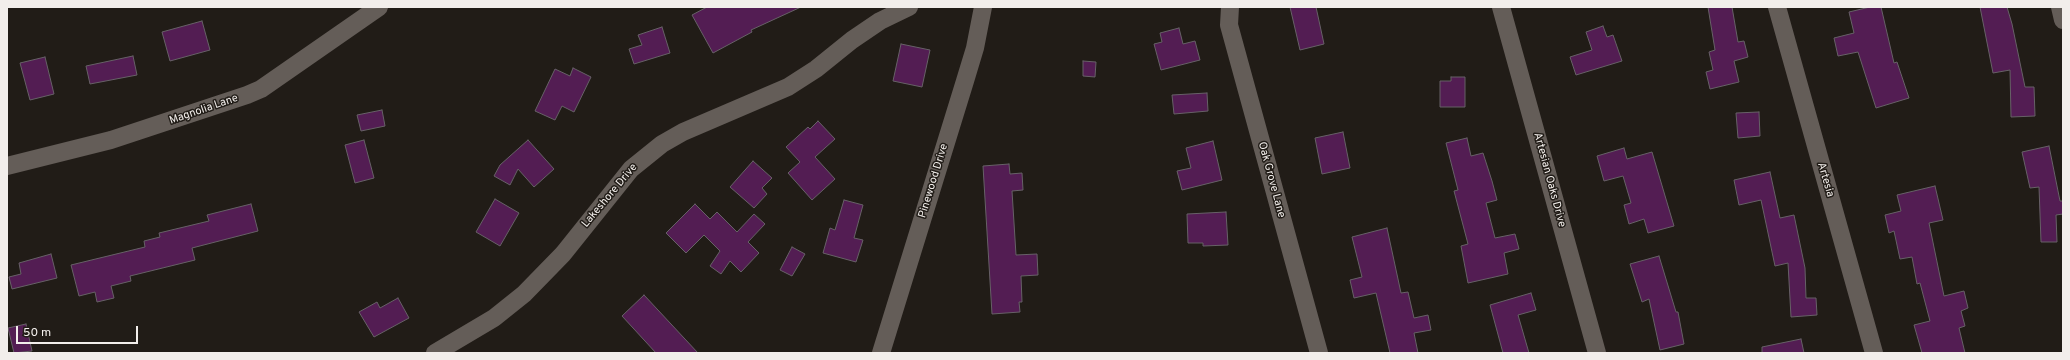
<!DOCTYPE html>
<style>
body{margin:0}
#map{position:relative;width:2070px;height:360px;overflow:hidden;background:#211c17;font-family:Overpass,sans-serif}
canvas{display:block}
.frame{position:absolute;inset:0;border:8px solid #f2eeeb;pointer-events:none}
.scale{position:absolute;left:16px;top:326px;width:122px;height:18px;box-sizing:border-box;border:2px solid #f2eeeb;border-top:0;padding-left:5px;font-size:12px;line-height:14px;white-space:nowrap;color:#f2eeeb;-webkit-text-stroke:3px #211c17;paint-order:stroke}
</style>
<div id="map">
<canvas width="2070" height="360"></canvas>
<div class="frame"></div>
<div class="scale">50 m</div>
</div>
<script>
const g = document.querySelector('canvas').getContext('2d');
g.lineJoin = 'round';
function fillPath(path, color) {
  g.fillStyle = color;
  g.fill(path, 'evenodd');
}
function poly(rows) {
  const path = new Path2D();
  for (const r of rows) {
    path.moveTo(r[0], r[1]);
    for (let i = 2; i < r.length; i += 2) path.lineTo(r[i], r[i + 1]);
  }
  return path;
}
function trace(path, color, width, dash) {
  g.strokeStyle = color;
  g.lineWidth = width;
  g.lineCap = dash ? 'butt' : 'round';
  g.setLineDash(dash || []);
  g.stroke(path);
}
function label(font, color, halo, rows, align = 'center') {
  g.font = font + ' Overpass,sans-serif';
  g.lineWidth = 3;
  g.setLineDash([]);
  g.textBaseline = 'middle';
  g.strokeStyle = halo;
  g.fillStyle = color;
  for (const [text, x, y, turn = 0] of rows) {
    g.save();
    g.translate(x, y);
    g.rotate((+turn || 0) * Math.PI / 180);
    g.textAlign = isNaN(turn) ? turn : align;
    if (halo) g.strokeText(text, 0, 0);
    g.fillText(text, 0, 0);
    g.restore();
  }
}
const building = poly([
 [707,7,801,7,751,30,752,32,713,53,692,15,707,7],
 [1290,7,1316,7,1324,44,1300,50,1290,7],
 [1708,7,1732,7,1738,42,1744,41,1748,57,1734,61,1739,82,1710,89,1706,72,1713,70,1709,52,1715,50,1708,7],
 [1870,7,1881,7,1894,63,1897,62,1909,98,1876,108,1858,52,1838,56,1834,38,1854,33,1849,12,1870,7],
 [1980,7,2007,7,2012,24,2025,87,2034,87,2035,116,2011,117,2010,70,1993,73,1980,7],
 [202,21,210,50,170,61,162,32,202,21],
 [1603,26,1607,37,1613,35,1622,61,1576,75,1570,57,1592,50,1586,32,1603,26],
 [662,27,670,53,634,64,629,49,642,45,638,35,662,27],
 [1179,28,1183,44,1195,41,1200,60,1161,70,1154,44,1162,42,1160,33,1179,28],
 [901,44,930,50,922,87,893,81,901,44],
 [133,56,137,75,90,84,86,66,133,56],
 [45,57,54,94,30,100,20,63,45,57],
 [1083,61,1096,62,1095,77,1083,76,1083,61],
 [573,68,591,77,574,112,562,106,555,120,535,111,555,69,570,76,573,68],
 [1451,77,1465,77,1465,107,1440,107,1440,81,1451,81,1451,77],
 [1207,93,1208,111,1174,114,1172,95,1207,93],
 [382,110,385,126,361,131,357,115,382,110],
 [1759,112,1760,136,1738,138,1736,113,1759,112],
 [818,121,835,139,815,157,835,179,812,200,788,173,800,162,786,147,808,127,810,129,818,121],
 [1343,132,1350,168,1322,174,1315,138,1343,132],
 [1467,138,1471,156,1483,153,1492,181,1497,200,1486,203,1495,238,1515,234,1519,249,1504,253,1508,274,1468,283,1461,246,1468,244,1454,191,1458,190,1446,143,1467,138],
 [364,140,374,178,355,183,345,145,364,140],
 [528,140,554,169,534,187,518,169,510,185,494,176,500,165,528,140],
 [1213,141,1222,180,1182,190,1177,171,1191,168,1186,148,1213,141],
 [2049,146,2060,201,2063,201,2063,214,2056,215,2057,242,2041,242,2039,187,2030,188,2022,152,2049,146],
 [1624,148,1627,159,1652,152,1674,226,1648,233,1644,219,1629,224,1624,205,1631,203,1623,176,1604,181,1597,156,1624,148],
 [753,161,772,178,762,188,767,194,754,208,730,187,753,161],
 [1009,164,1010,174,1022,173,1023,190,1012,191,1016,255,1037,254,1038,275,1021,276,1022,302,1019,302,1020,312,992,314,983,166,1009,164],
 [1770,172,1780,218,1794,215,1805,268,1806,298,1816,298,1817,315,1791,317,1788,263,1775,266,1761,200,1739,205,1734,180,1770,172],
 [1935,186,1943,220,1929,223,1944,296,1964,291,1968,308,1961,311,1965,326,1959,328,1965,353,1922,353,1914,325,1930,321,1920,283,1917,284,1912,257,1900,259,1894,231,1889,233,1885,215,1901,211,1897,195,1935,186],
 [495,199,519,213,500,246,476,232,495,199],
 [844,200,863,205,854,238,863,240,856,262,823,253,830,228,835,230,844,200],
 [251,204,258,231,192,248,195,260,130,276,131,281,111,286,114,298,97,302,95,292,79,296,71,265,145,247,144,241,160,237,159,233,209,221,207,215,251,204],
 [695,204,710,219,717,212,737,232,754,214,765,224,748,242,759,253,741,272,730,261,721,274,710,266,720,251,704,235,686,253,666,233,695,204],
 [1226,212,1228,245,1203,246,1203,243,1188,243,1187,214,1226,212],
 [1387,228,1401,293,1408,292,1414,318,1428,315,1431,330,1414,333,1418,353,1390,353,1376,293,1354,298,1350,280,1362,277,1352,237,1387,228],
 [792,247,805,254,792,276,780,270,792,247],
 [51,254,57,278,12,289,9,277,21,274,19,263,51,254],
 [1659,256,1676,312,1678,312,1684,344,1660,350,1649,299,1642,302,1630,264,1659,256],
 [1531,293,1536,310,1518,315,1529,353,1503,353,1490,305,1531,293],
 [644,295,698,353,656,353,622,316,644,295],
 [398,298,409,318,374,337,359,312,377,302,380,308,398,298],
 [26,324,32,351,14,353,8,328,26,324],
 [1801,339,1804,353,1762,353,1762,347,1801,339]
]);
const minor = poly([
 [1230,7,1229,25,1319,353],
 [1501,7,1597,353],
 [1777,7,1874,353],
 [2060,7,2063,20],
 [7,166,111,140,247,95,261,89,379,7],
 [435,353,494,318,524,294,563,254,631,169,662,144,683,132,788,87,816,69,852,40,880,21,909,7],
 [881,353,965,81,975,48,983,7]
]);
const streetNames = [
 ["Magnolia Lane",204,110,-19],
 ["Oak Grove Lane",1271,180,75],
 ["Artesian Oaks Drive",1549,180,75],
 ["Artesia",1825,180,74],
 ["Pinewood Drive",934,181,-73],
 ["Lakeshore Drive",610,196,-50]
];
fillPath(building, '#531d53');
trace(building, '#676167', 1);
trace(minor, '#645d58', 18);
label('11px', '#f2eeeb', '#211c17', streetNames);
</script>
